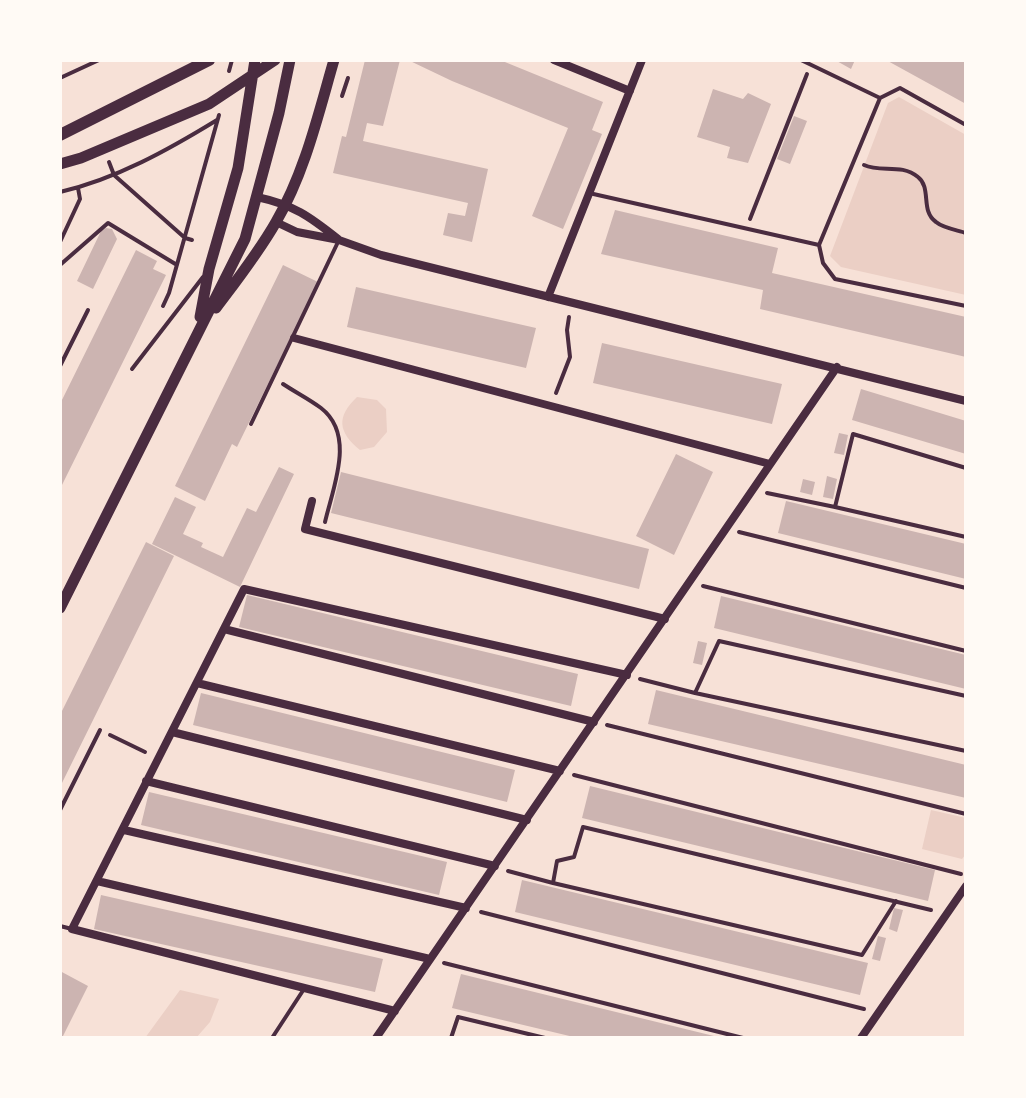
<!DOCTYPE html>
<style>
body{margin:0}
#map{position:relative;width:1026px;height:1098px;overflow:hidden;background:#f7e1d7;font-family:"Crimson Pro",serif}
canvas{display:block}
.frame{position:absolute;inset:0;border:62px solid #fffaf5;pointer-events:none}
</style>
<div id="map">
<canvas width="1026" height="1098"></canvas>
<div class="frame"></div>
</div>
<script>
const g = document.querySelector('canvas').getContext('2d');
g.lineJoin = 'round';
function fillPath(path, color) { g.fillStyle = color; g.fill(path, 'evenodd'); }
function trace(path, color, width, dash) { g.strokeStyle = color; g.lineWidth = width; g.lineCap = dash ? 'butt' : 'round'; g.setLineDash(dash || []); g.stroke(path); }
const green = new Path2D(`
 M899 97 966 135V295L841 267 830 256 888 103Z
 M357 397 377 400 386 409 387 432 374 447 360 450C338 432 336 417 357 397Z
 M931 810 966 818V854L962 859 922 849Z
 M180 990 219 999 210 1022 196 1038H145Z`);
const building = new Path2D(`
 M365 60H400L383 126 367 123 363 141 488 169 472 242 443 235 448 213 465 216 468 203 333 173 342 136 346 137Z
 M408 60H500L603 102 592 130 602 134 563 229 532 216 568 128 452 81Z
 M835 60H855L851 69Z
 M886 60 966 61V104Z
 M713 89 743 99 748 93 771 104 748 163 727 158 730 147 697 137Z
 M794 116 807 121 790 164 777 159Z
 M615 210 778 248 772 273 966 317V357L760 309 763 290 601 254Z
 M106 228 112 229 117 239 93 289 77 281 101 231Z
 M136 250 157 261 153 269 166 275 60 489V404Z
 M283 265 318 282 237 447 232 444 205 501 175 486Z
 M356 287 536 328 526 368 347 327Z
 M602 343 782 384 772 424 593 383Z
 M861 389 966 421V454L852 420Z
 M839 433 848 435 844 455 834 453Z
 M676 454 713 472 674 555 636 536Z
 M279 467 294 474 240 587 152 544 175 497 196 507 183 534 203 543 201 547 223 557 247 508 256 512Z
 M341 472 649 549 639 589 331 513Z
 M827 476 837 479 833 499 823 497Z
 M803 479 815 482 812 495 800 492Z
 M786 501 966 544V579L778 533Z
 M146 542 174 556 60 787V715Z
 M247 595 578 674 571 706 239 627Z
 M721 596 966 655V689L714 628Z
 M698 641 707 643 702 665 693 663Z
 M656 690 966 765V798L648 724Z
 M201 693 515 770 507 802 193 725Z
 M590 786 935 870 928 901 582 818Z
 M149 792 447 862 439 895 141 825Z
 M522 880 868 963 860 995 515 912Z
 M101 895 383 959 375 992 94 929Z
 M894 908 903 910 897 932 889 929Z
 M878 936 886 938 880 961 872 959Z
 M60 971 88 986 62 1038H60Z
 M461 974 718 1037V1038H578L452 1008Z`);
const path = new Path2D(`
 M229 71 232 60
 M342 96 348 78
 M109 162 114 175 185 238 192 240
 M864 165C881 173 901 163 918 177 932 188 920 211 936 222 943 228 957 230 966 233
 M60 192C116 179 168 150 217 120
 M750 219 807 74
 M60 242 80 199 78 188
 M60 265 108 223 177 265
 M163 306 169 293 219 115
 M283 384C295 392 309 399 321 408 356 435 333 487 325 522
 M556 393 570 357 567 330 569 317
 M767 493 835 507 853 434 966 468
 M835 507 966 537
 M739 532 966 588
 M703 586 966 651
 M640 679 695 693 719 641 966 696
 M695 693 966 751
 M607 725 966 814
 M110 735 145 752
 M574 775 961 874
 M508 871 553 883 557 861 574 857 583 827 931 910
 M553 883 862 955 896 901
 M481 912 864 1009
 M444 963 743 1038
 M451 1038 458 1017 545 1038`);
const service = new Path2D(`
 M801 60 880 98 900 88 966 125
 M60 78 99 60
 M589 193 819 245 823 263 835 279 966 306
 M819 245 880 98
 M60 366 88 310
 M132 369 203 277
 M251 424 338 242
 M60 810 100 730
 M60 926 72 929
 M272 1038 304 989`);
const minor = new Path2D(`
 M554 60 630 91
 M257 197C294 205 309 216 338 239
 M276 222 297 232 339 240 381 255 966 401
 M548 297 642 60
 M294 338 770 464
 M312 501 305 529 665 619
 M224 629 594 722
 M197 683 560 771
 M172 732 527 820
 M146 781 495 866
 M124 830 466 908
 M97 881 430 959
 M395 1011 72 929 244 589 627 675
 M376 1038 837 367
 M861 1038 966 886`);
const tertiary = new Path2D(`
 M60 164 81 158 209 104 275 60
 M216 308C237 280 259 252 276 222 305 172 318 115 334 60
 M200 317 209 269 238 168 255 60
 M60 608 245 239 279 113 290 60`);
const secondary = new Path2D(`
 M60 135 209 60`);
fillPath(green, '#ebcfc5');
fillPath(building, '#ccb4b1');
trace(path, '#4a2c40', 4);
trace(service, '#4a2c40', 4);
trace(minor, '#4a2c40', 8);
trace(tertiary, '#4a2c40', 11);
trace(secondary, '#4a2c40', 12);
</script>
